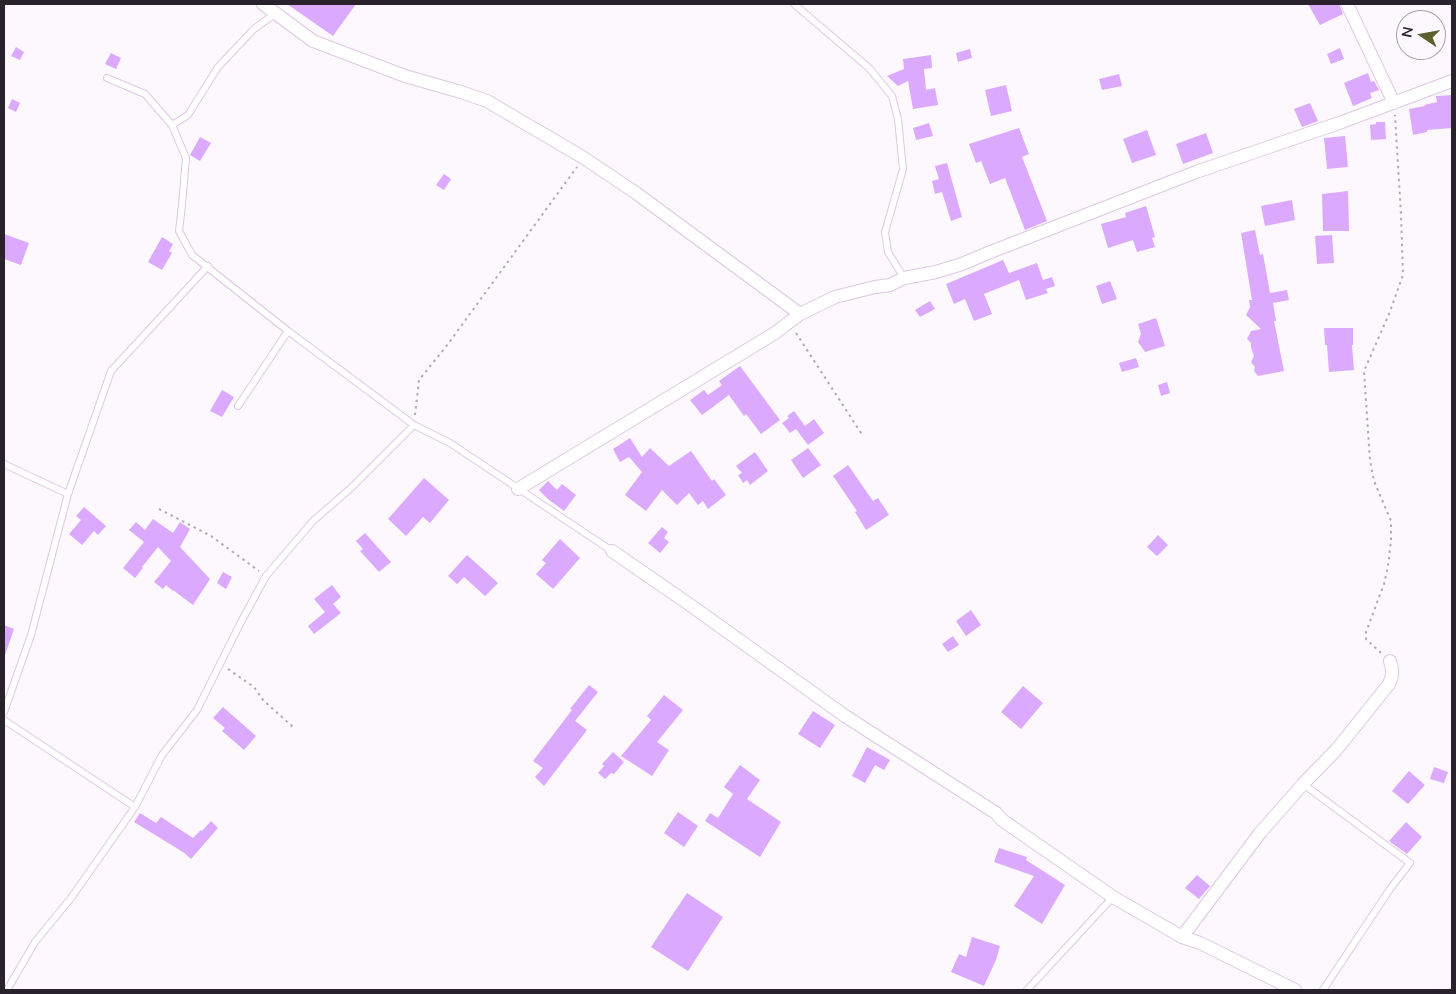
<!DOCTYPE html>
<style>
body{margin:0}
#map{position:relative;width:1456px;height:994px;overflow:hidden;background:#fcf8fd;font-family:Mulish,sans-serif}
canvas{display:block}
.frame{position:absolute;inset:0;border:5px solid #29212b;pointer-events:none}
.north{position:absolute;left:1396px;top:10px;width:50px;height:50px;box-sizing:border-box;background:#fcf8fd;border:1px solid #a8a2a9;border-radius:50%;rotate:282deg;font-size:14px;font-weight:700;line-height:20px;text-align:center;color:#29212b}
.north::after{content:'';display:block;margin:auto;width:18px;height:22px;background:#5c602e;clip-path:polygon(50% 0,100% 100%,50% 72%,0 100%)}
</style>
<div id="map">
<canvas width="1456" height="994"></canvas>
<div class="frame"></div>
<div class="north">N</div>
</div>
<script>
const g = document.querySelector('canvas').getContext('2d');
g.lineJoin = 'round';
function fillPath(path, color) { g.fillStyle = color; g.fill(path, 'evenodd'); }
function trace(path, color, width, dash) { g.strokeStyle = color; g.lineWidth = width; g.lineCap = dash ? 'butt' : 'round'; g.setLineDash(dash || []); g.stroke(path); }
const building = new Path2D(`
 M287 4H356L333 36Z
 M1308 4H1339L1343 14 1320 25Z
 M16 47 24 52 20 60 11 56Z
 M1340 48 1344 59 1331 64 1327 54Z
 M970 49 972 58 958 62 956 53Z
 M111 53 121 58 116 69 105 64Z
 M931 55 932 68 924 69 926 90 935 88 938 105 913 109 908 81 898 86 887 76 904 69 903 59Z
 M1368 73 1371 82 1374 81 1379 90 1370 93 1372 98 1353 106 1344 83Z
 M1119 74 1122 86 1102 90 1099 79Z
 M1006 85 1012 111 991 116 985 90Z
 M1452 95V128L1427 130V132L1413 135 1409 109 1425 106 1424 105 1437 102 1436 96Z
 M12 99 20 103 16 112 8 108Z
 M1310 103 1318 121 1302 127 1294 109Z
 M1376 122H1385L1386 139 1371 140 1370 125 1376 124Z
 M929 123 933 136 916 140 913 128Z
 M1019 128 1029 154 1022 157 1047 221 1025 230 1005 178 990 184 981 161 976 163 969 144Z
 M1147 130 1156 155 1132 163 1123 139Z
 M1206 133 1213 153 1183 164 1176 144Z
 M1345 136 1348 167 1327 169 1324 138Z
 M200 137 211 143 200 161 190 155Z
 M947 163 962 217 951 221 942 192 935 194 932 181 939 179 935 166Z
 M444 174 451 179 444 190 436 185Z
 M1348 191 1349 231H1323L1322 194Z
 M1292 200 1295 220 1265 226 1261 206Z
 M1146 206 1155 237 1152 238 1155 247 1137 252 1133 240 1108 248 1101 224 1126 217 1125 213Z
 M1255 230 1260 255 1263 254 1270 293 1287 290 1289 300 1273 303 1276 321H1274L1284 371 1258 376 1254 371 1255 367 1251 362 1254 356 1251 347V343L1247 339 1251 331 1261 329 1246 315 1250 307 1249 300H1252L1241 233Z
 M4 234 29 243 21 265 4 259Z
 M1332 235 1334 263 1317 264 1315 236Z
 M162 237 173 244 169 251 172 253 162 270 148 262Z
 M1003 260 1009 273 1037 263 1043 280 1052 277 1055 286 1046 289 1048 293 1026 300 1019 280 984 294 992 314 974 321 965 299 954 304 946 284Z
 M1110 281 1117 299 1102 304 1096 286Z
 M930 301 935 309 920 317 915 310Z
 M1156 318 1165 346 1145 352 1138 342 1141 334 1138 324Z
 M1324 328H1353V345H1352L1354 370 1329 372 1327 345H1325Z
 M1136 358 1139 367 1122 372 1119 363Z
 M740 366 780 420 761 434 746 414 744 416 729 395 702 415 690 400 704 390 708 395 722 385 719 381Z
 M1167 382 1170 393 1161 396 1158 385Z
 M222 390 234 397 222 417 210 411Z
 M794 411 805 426 814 419 824 433 808 445 796 429 790 433 782 423 789 418 787 416Z
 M630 438 642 457 650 448 669 466 691 451 712 481 714 479 726 495 708 509 703 501 698 505 689 493 677 505 662 490 646 511 625 495 642 472 629 457 620 462 613 449Z
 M808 448 821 465 803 478 791 460Z
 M755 452 768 471 750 485 747 480 743 483 738 475 742 473 736 466Z
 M848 465 873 501 878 498 889 515 866 530 855 512 857 511 833 476Z
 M424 478 449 500 430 523 423 517 406 536 388 519Z
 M548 481 557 490 562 484 576 495 564 511 548 499 539 490Z
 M84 507 106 526 98 535 94 531 82 545 69 534 81 520 76 516Z
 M153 519 173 533 180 522 190 529 180 547 210 579 193 605 173 590V591L166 585 163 589 154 582 171 561 158 547 142 567 143 568 135 578 123 568 144 542 129 530 136 522 145 530Z
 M662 527 668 532 664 538 669 542 660 553 648 543Z
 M365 533 391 562 379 572 360 551 363 549 356 541Z
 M1158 535 1168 545 1157 556 1147 547Z
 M560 539 580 558 553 589 536 574 546 563 542 560Z
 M467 555 498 583 485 596 464 577 457 584 448 576Z
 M223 572 232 577 226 589 217 583Z
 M332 585 341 597 333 604 341 613 314 634 308 626 325 612 314 599Z
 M971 610 981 625 966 636 956 621Z
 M4 625 14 629 5 655 4 654Z
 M953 636 959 645 948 652 942 644Z
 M589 685 598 692 575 721 587 730 544 786 535 777 543 768 533 761 572 710 570 709Z
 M1023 686 1043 703 1021 729 1001 712Z
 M664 695 683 710 657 742 669 750 652 776 621 756 651 720 647 716Z
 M223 707 256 736 244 750 222 731 225 728 213 718Z
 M813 711 835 725 820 748 798 734Z
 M867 747 890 760 884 770 875 765 865 783 852 776Z
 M613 752 624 762 614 774 611 773 605 779 598 773 604 766 602 764Z
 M740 765 760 780 747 799 781 822 760 857 705 821 710 813 718 818 733 794 724 787Z
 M1434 767 1448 772 1444 783 1430 779Z
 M1409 771 1425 785 1408 804 1392 791Z
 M678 812 698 826 684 847 664 833Z
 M140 813 156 823 161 817 193 838 201 830 202 831 211 821 218 828 191 859 183 852 134 822Z
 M1406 822 1422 837 1407 854 1389 841Z
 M999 848 1027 857 1026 860 1065 885 1042 924 1014 906 1034 876 994 862Z
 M1197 875 1210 886 1199 899 1185 888Z
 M687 893 723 917 688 971 651 947Z
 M972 937 1000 946 996 960 984 986 951 972 959 954 966 957Z`);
const path = new Path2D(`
 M796 333 863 436
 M415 415 419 380 448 344 577 167
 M159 509 211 536 259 571
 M1381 653 1366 639V632L1384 584 1388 566 1391 540V521L1374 481 1370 461 1364 371 1389 314 1403 275 1401 214 1395 115
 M228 669 254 687 263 700 293 727`);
const service = new Path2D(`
 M794 4 869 68 892 96 898 119 903 169 885 232 888 252 904 278
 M107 78 145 94 172 125 186 158 182 205 179 231 192 255 288 331 238 406
 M172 125 188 115 218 67 254 29 276 13
 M288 331 414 425 450 443 612 551
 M4 464 68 494
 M4 712 31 635 68 494 111 371 208 266
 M4 720 135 807
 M1303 784 1410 863 1390 889 1323 990
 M7 990 35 942 71 898 135 807 162 755 197 710 241 622 266 576 313 521 351 488 414 425
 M1027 990 1113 897`);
const minor = new Path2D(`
 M263 4 313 41 405 76 461 92 487 101 584 158 636 193 800 314
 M1347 4 1394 103
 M518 489 775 333 800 314 835 297 875 287 890 285 904 278 936 272 962 264 988 253 1196 172 1342 122 1452 81
 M612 551 693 607 845 716 996 813 1002 820 1113 897 1182 937 1200 943 1295 990
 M1182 937 1260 833 1303 784 1337 749 1389 684C1393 675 1393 670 1390 661`);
fillPath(building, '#dbaafe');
trace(service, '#dec8e2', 8);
trace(minor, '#dec8e2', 14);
trace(path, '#b0abb1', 2, [2.5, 4]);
trace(service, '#fff', 6);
trace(minor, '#fff', 12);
</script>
